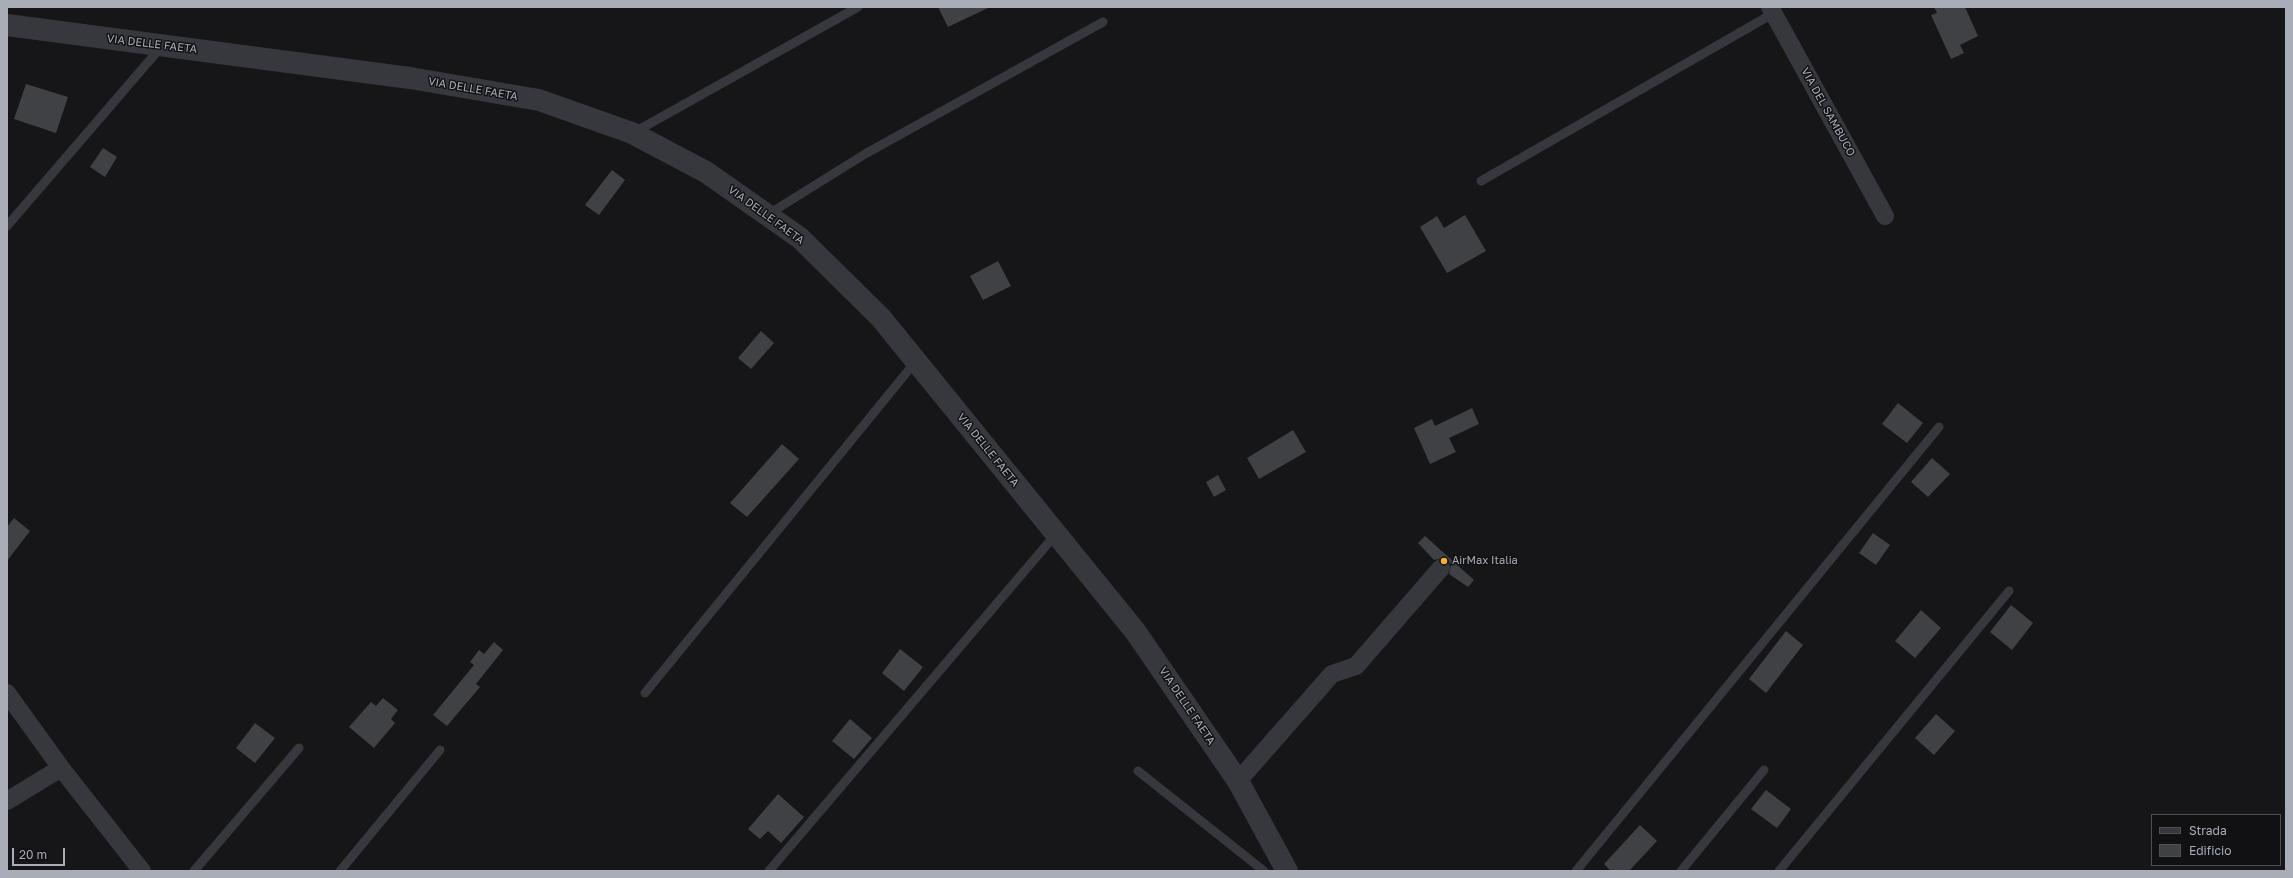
<!DOCTYPE html>
<style>
body{margin:0}
#map{position:relative;width:2293px;height:878px;overflow:hidden;background:#161618;font-family:"Golos Text",sans-serif}
canvas{display:block}
.frame{position:absolute;inset:0;border:8px solid #a8adb8;pointer-events:none}
.legend{position:absolute;left:2151px;top:814px;width:130px;height:52px;box-sizing:border-box;background:#111113;border:1px solid #4d4f55;margin:0;padding:5px 7px;list-style:none;font-size:12px;color:#a8adb8}
.legend li{display:flex;align-items:center;gap:8px;height:20px}
.legend b{width:20px;border:1px solid #4d4f55}
.scale{position:absolute;left:12px;top:848px;width:53px;height:18px;box-sizing:border-box;border:2px solid #a8adb8;border-top:0;padding-left:5px;font-size:12px;line-height:14px;white-space:nowrap;color:#a8adb8;-webkit-text-stroke:3px #111113;paint-order:stroke}
</style>
<div id="map">
<canvas width="2293" height="878"></canvas>
<div class="frame"></div>
<ul class="legend">
<li><b style="height:5px;background:#37383d"></b>Strada</li>
<li><b style="height:11px;background:#404145"></b>Edificio</li>
</ul>
<div class="scale">20 m</div>
</div>
<script>
const g = document.querySelector('canvas').getContext('2d');
g.lineJoin = 'round';
function fillPath(path, color) { g.fillStyle = color; g.fill(path, 'evenodd'); }
function trace(path, color, width, dash) { g.strokeStyle = color; g.lineWidth = width; g.lineCap = dash ? 'butt' : 'round'; g.setLineDash(dash || []); g.stroke(path); }
function label(font, color, halo, rows, align = 'center') {
  g.font = font + ' "Golos Text",sans-serif'; g.lineWidth = 3; g.setLineDash([]); g.textBaseline = 'middle'; g.strokeStyle = halo; g.fillStyle = color; for (const [text, x, y, turn = 0] of rows) {
    g.save(); g.translate(x, y); g.rotate((+turn || 0) * Math.PI / 180); g.textAlign = isNaN(turn) ? turn : align; if (halo) g.strokeText(text, 0, 0); g.fillText(text, 0, 0); g.restore();
  }
}
const building = new Path2D(`
 M938 7H990L948 27Z
 M1934 7H1965L1978 36 1960 45 1964 53 1951 59 1931 15 1937 13Z
 M26 84 68 97 56 133 14 119Z
 M103 148 117 157 105 177 90 167Z
 M612 170 625 180 599 215 585 205Z
 M1465 215 1486 251 1447 273 1420 227 1437 216 1444 228Z
 M998 261 1011 286 983 300 970 276Z
 M761 331 774 343 751 369 738 358Z
 M1898 403 1923 423 1907 443 1882 424Z
 M1472 408 1479 424 1449 438 1456 452 1430 464 1414 428 1432 419 1435 426Z
 M1293 430 1306 452 1259 479 1247 458Z
 M782 444 799 459 747 517 730 503Z
 M1932 458 1950 474 1928 497 1911 482Z
 M1218 475 1226 490 1214 497 1206 482Z
 M14 518 30 531 7 561V527Z
 M1873 533 1890 545 1876 565 1859 553Z
 M1425 536 1474 580 1468 587 1449 574 1451 565 1448 560 1443 558 1434 560 1418 543Z
 M2011 605 2033 623 2012 650 1990 632Z
 M1921 610 1941 628 1915 658 1895 641Z
 M1786 631 1803 645 1766 693 1749 679Z
 M494 642 503 650 476 684 480 687 447 726 433 715 474 665 470 662 479 650 484 654Z
 M900 649 923 667 904 691 882 673Z
 M383 698 398 710 391 719 395 723 374 748 349 727 371 702 376 706Z
 M1936 714 1955 731 1934 755 1915 738Z
 M850 719 872 738 854 759 832 741Z
 M255 723 275 738 255 763 236 748Z
 M1766 790 1791 809 1777 828 1751 809Z
 M778 794 804 817 781 843 768 831 760 839 748 829Z
 M1640 825 1657 841 1629 871H1611L1604 864Z`);
const service = new Path2D(`
 M633 133 858 7
 M1481 181 1774 13
 M767 215 865 154 1103 22
 M7 226 162 46
 M645 693 916 361
 M1138 771 1264 871
 M194 871 299 748
 M340 871 440 750
 M769 871 1056 534
 M1576 871 1939 427
 M1681 871 1764 770
 M1779 871 2009 591`);
const minor = new Path2D(`
 M1770 7 1885 216
 M7 693 61 768 142 871
 M1238 781 1332 674 1356 666 1441 568
 M7 801 61 768`);
const tertiary = new Path2D(`
 M7 25 410 78 539 100 632 133 706 172 800 238 881 318 1135 631 1238 781 1287 871`);
const markers = [
 [1444,561,4,"#f2b134"]
];
const streetNames = [
 ["VIA DELLE FAETA",152,44,7],
 ["VIA DELLE FAETA",473,89,10],
 ["VIA DEL SAMBUCO",1828,112,61],
 ["VIA DELLE FAETA",766,215,36],
 ["VIA DELLE FAETA",988,450,51],
 ["VIA DELLE FAETA",1187,706,56]
];
const poiNames = [
 ["AirMax Italia",1452,561]
];
fillPath(building, '#404145');
trace(service, '#37383d', 9);
trace(minor, '#37383d', 18);
trace(tertiary, '#37383d', 22);
for (const [x, y, r, color] of markers) { const dot = new Path2D(); dot.arc(x, y, r, 0, 2 * Math.PI); g.fillStyle = color; g.fill(dot); trace(dot, '#111113', 1.5); }
label('11px', '#a8adb8', '#111113', streetNames);
label('11px', '#a8adb8', '#111113', poiNames, 'left');
</script>
